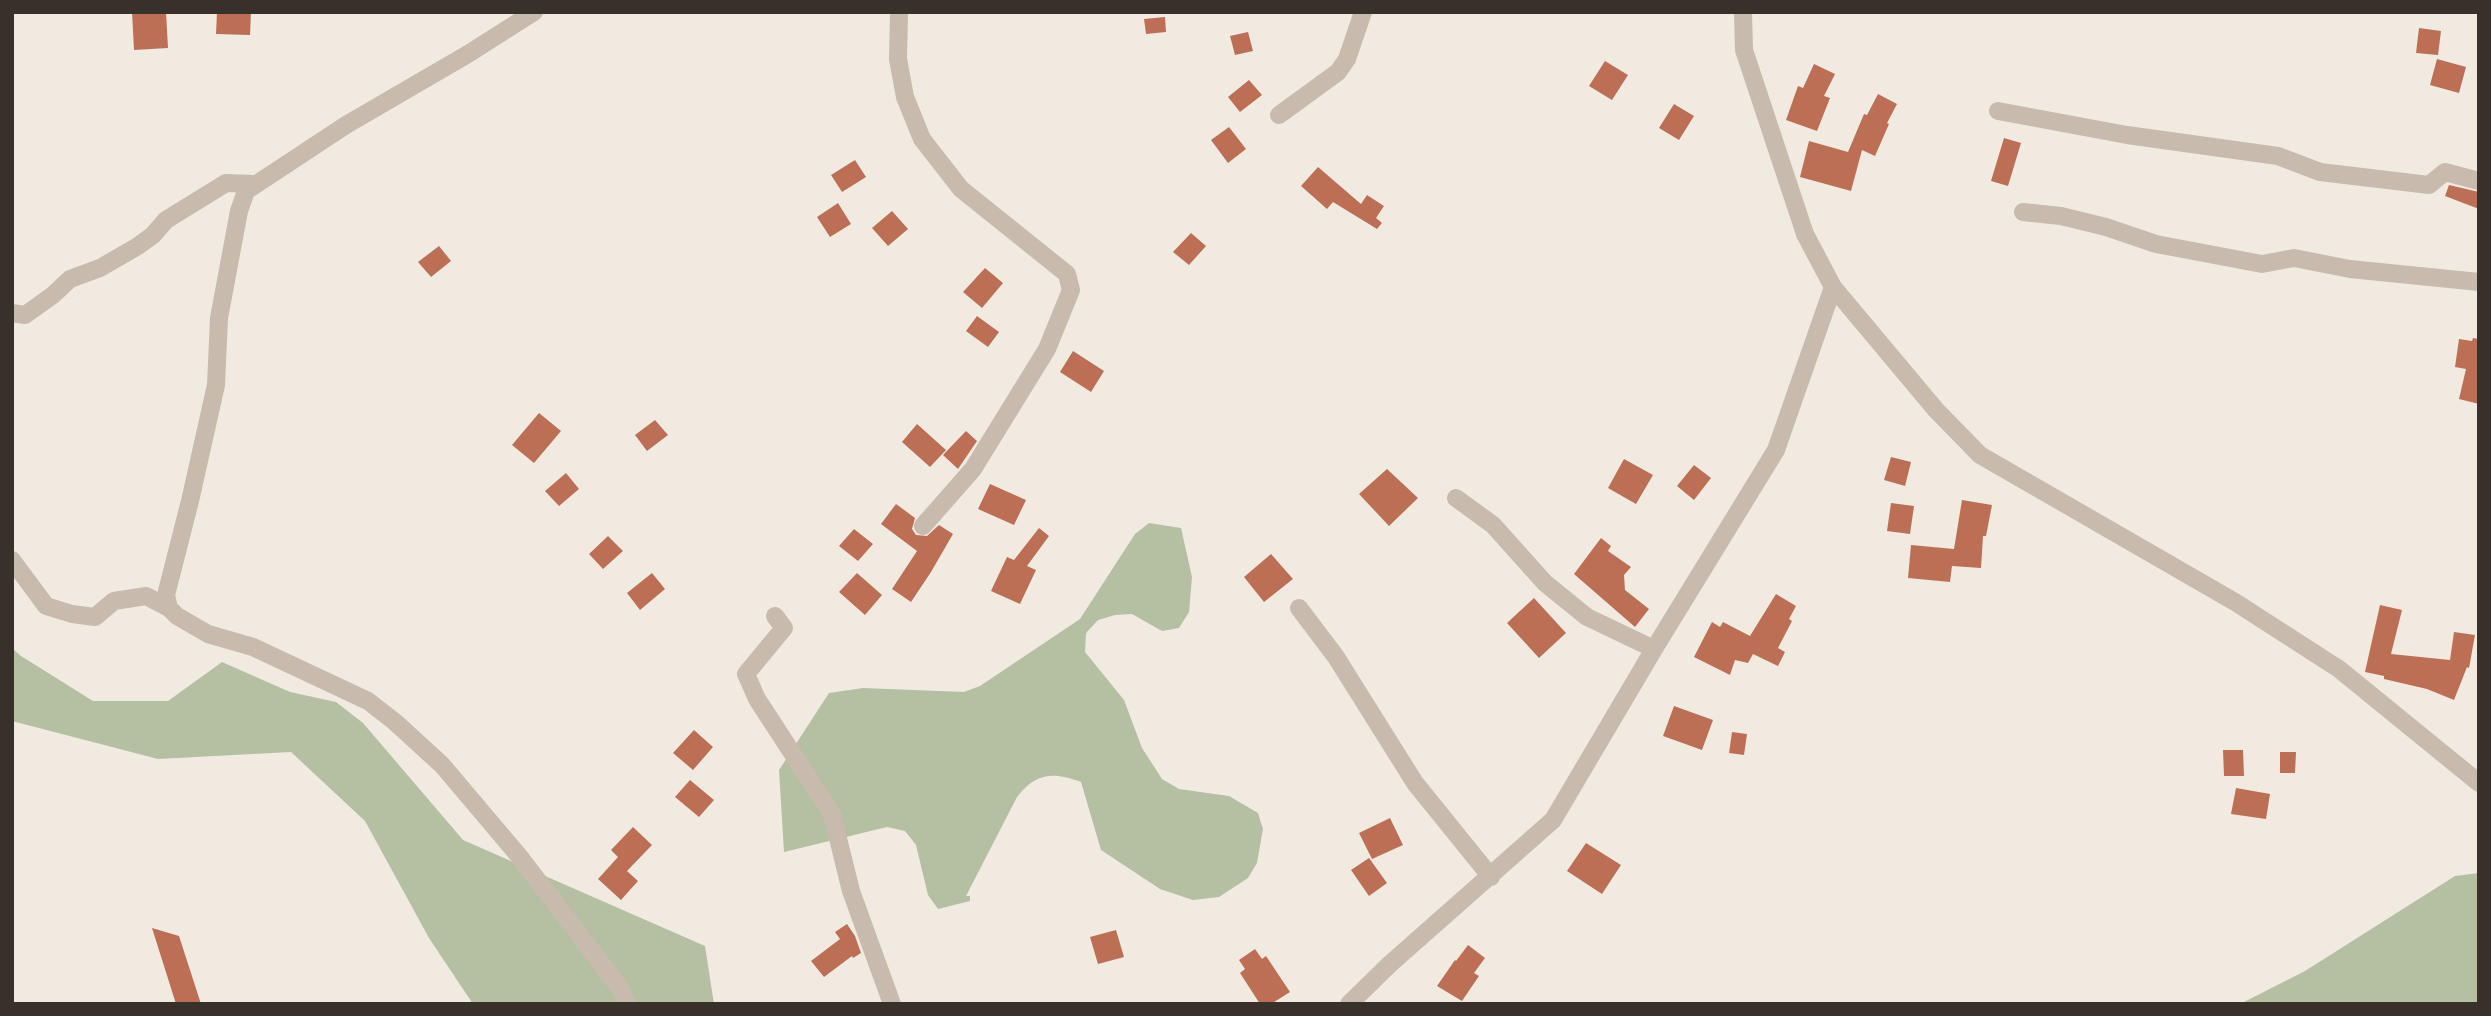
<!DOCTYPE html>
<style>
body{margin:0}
#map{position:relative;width:2491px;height:1016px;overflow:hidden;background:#f1eae1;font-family:"Roboto Condensed",sans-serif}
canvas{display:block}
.frame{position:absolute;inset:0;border:14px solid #38302b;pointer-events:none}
</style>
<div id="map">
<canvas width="2491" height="1016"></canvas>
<div class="frame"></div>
</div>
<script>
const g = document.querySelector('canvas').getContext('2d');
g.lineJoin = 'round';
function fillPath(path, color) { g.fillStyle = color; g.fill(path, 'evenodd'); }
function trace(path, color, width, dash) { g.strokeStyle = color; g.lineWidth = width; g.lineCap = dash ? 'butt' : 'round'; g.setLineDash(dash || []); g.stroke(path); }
const green = new Path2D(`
 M1149 523 1181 528 1192 577 1189 612 1179 628 1162 631 1132 614 1115 615 1098 620 1086 633 1085 652 1124 700 1142 748 1162 779 1179 789 1229 796 1258 813 1263 829 1257 863 1248 878 1219 897 1193 900 1160 889 1101 850 1081 782C1054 772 1036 772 1017 797L966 896H970V901L938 909 928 895 916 845 905 831 887 827 784 852 779 770 829 693 863 688 964 692 980 686 1080 619 1135 534Z
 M12 648 21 656 93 701H168L222 662 290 692 336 702 363 723 463 840 705 946 714 1004H473L429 938 365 821 291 752 158 759 12 721Z
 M2479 873V1004H2240L2305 971 2455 876Z`);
const building = new Path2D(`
 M132 12H166L168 48 134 50Z
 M217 12H251L250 35 216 34Z
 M1165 17 1166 32 1146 34 1144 19Z
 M2419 28 2441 31 2438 55 2416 53Z
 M1248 32 1253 51 1235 55 1230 36Z
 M2437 59 2466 67 2459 93 2430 85Z
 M1605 61 1628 75 1612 100 1589 86Z
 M1814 64 1835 74 1824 96 1830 98 1817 131 1786 120 1798 86 1803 88Z
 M1249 80 1262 95 1240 112 1228 97Z
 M1878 94 1897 104 1887 123 1889 124 1875 156 1862 150 1851 191 1800 177 1809 141 1848 152 1864 114 1867 115Z
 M1674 104 1694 116 1679 140 1659 128Z
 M1229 127 1246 149 1228 163 1211 140Z
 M2004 138 2021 143 2008 186 1991 181Z
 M855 160 866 177 842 192 831 175Z
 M1318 167 1361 204 1367 195 1384 206 1376 218 1382 223 1377 229 1333 202 1327 209 1301 186Z
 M2449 185 2479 192V209L2445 196Z
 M838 203 851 224 830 237 817 217Z
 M892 211 908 229 888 246 872 228Z
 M1191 233 1206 246 1189 265 1173 252Z
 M439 246 451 261 431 277 418 262Z
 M985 268 1003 283 982 308 963 292Z
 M977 316 999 332 988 347 966 331Z
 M2473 338 2479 339V404L2459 399 2466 369 2455 367 2459 339 2472 341Z
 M1073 351 1104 371 1091 392 1060 372Z
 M539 413 561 431 534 463 512 445Z
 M655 420 668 435 647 451 635 435Z
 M917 424 946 450 930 467 902 442Z
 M966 431 977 441 958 469 943 455Z
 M1891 457 1911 462 1905 486 1884 480Z
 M1624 459 1653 475 1636 504 1608 488Z
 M1694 465 1711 478 1694 500 1677 486Z
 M1387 469 1418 498 1389 526 1359 494Z
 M566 473 579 489 559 506 545 491Z
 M990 484 1026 500 1014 525 978 509Z
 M1962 500 1992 505 1986 536H1983L1981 568 1952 566 1950 582 1908 578 1911 545 1954 549Z
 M1891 503 1914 506 1910 534 1887 531Z
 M896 504 915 518 912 529 916 535 927 536 939 525 953 534 931 572 911 602 892 589 917 551 881 524Z
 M1039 528 1049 536 1027 566 1036 570 1020 604 991 591 1007 557 1014 560Z
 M854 529 873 544 858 561 839 546Z
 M608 536 623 551 603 569 589 554Z
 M1601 538 1611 546 1608 551 1631 567 1624 575 1625 590 1649 609 1635 627 1574 574Z
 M1271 554 1293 579 1264 602 1244 577Z
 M652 573 665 589 640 610 627 593Z
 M857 573 882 595 865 615 839 592Z
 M1776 594 1796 606 1789 619 1792 621 1778 648 1785 652 1778 666 1753 654 1748 663 1735 660 1730 675 1694 657 1712 622 1720 627 1723 622 1750 636Z
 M1534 598 1566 633 1539 658 1507 623Z
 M2380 605 2402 610 2391 654 2450 660 2454 632 2475 635 2469 668 2467 667 2454 700 2427 689 2384 679V676L2365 672Z
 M1674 706 1713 720 1702 750 1663 736Z
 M694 730 713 747 693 770 673 753Z
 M1732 732 1747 734 1744 755 1729 753Z
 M2223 750H2243L2244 776H2224Z
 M2280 752H2296L2295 773H2280Z
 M690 780 714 800 699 817 675 797Z
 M2236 788 2270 794 2266 819 2231 814Z
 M1390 818 1403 845 1372 859 1359 833Z
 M633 827 652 845 627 871 638 881 621 900 598 879 618 857 611 850Z
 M1586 843 1621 865 1602 894 1567 871Z
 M1369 858 1387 883 1369 896 1351 870Z
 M847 924 855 936 861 953 853 958 852 956 824 977 811 961 840 939 835 932Z
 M152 928 179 936 201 1004H176Z
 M1116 930 1124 957 1098 964 1090 937Z
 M1468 945 1485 958 1474 973 1479 976 1462 1001 1437 986 1455 960 1456 961Z
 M1255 949 1262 959 1266 956 1290 992 1271 1004H1260L1240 973 1245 969 1239 960Z`);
const street = new Path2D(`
 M899 12 898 59 905 97 922 139 961 189 1067 274 1071 290 1047 349 973 469 923 526
 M1743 12 1744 50 1805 234 1833 287 1936 410 1980 455 2235 602 2339 669 2479 783
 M1998 111 2127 135 2278 156 2320 172 2429 185 2445 172 2479 181
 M1279 115 1338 72 1347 59 1363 12
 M2023 212 2061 216 2106 227 2156 244 2262 264 2294 258 2350 269 2479 282
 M12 313 25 315 53 295 70 279 100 268 138 246 153 235 166 220 226 183 253 184
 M1456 498 1493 525 1545 583 1587 617 1654 649
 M12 560 46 606 72 614 95 617 114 601 146 596 169 608 177 616 208 634 253 647 368 701 395 722 442 765 519 856 620 988 627 1004
 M169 608 166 595 190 501 216 385 219 318 239 211 246 191 346 125 468 54 534 12
 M1299 608 1336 657 1415 783 1491 877
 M775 616 784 628 746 674 757 699 832 814 851 891 892 1004
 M1349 1004 1390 964 1553 820 1654 649 1776 450 1833 287`);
fillPath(green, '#b5c0a2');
fillPath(building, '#bc6f55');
trace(street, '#c9baae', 18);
</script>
